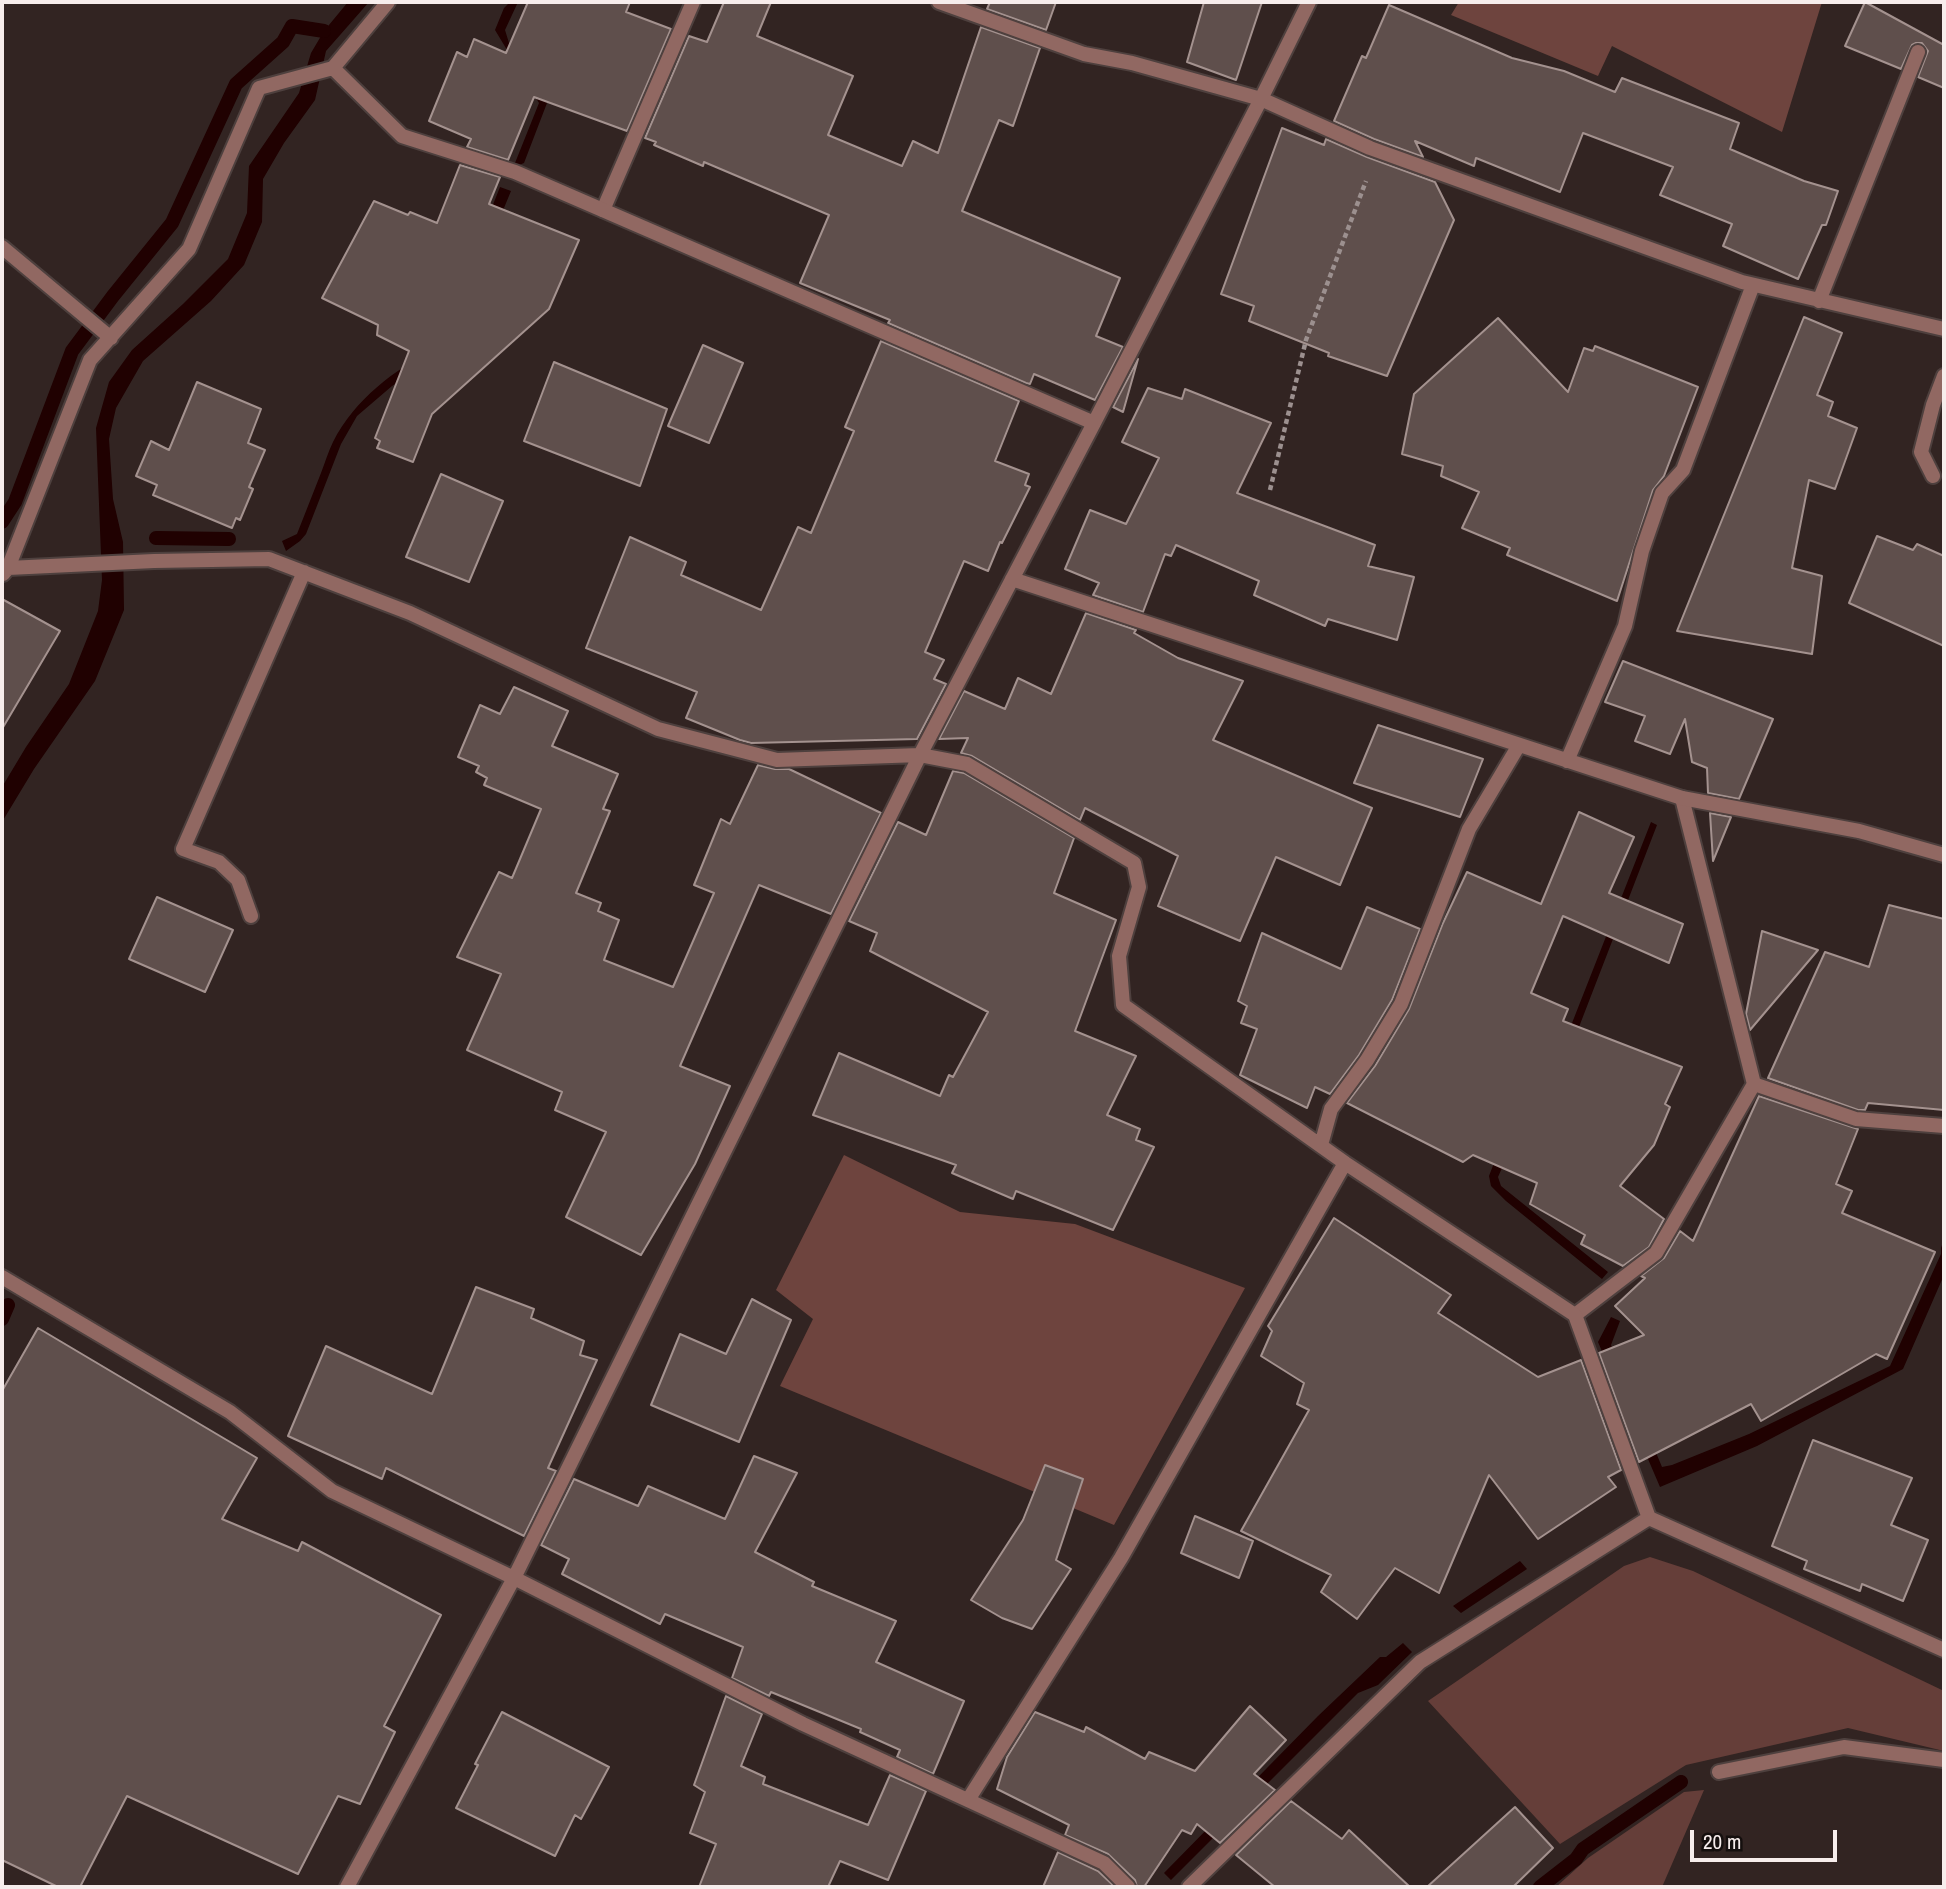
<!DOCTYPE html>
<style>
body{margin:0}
#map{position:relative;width:1946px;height:1889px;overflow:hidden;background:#322422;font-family:"Archivo Narrow",sans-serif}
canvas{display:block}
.frame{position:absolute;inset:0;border:4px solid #f7edec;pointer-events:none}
.scale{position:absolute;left:1690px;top:1830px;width:147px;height:32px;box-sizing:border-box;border:4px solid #f7edec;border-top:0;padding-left:9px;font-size:21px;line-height:24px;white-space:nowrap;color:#f7edec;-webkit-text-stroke:5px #150f0e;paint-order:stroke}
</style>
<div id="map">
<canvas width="1946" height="1889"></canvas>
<div class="frame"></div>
<div class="scale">20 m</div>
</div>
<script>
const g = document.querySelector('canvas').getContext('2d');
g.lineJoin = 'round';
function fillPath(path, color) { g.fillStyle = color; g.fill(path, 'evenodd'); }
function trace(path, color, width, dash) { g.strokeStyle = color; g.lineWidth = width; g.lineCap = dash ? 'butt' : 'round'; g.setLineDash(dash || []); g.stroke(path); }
const green = new Path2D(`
 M1650 1557 1693 1571 1944 1691V1751L1848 1728 1686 1765 1560 1844 1428 1701 1624 1566Z
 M1704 1790 1662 1887H1556L1588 1858 1684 1792Z`);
const forest = new Path2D(`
 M1459 2H1822L1782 132 1612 46 1598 76 1451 15Z
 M844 1155 960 1212 1075 1224 1245 1288 1114 1525 780 1386 813 1319 776 1290Z`);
const water = new Path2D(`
 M348 2H369L326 51 315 100 284 143 263 179 262 222 244 265 211 301 143 361 116 408 109 439 113 499 123 542 124 610 95 681 34 769 2 822V787L26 747 69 684 98 611 102 580 96 428 109 382 132 350 183 304 228 259 247 213 249 166 299 93 311 53 324 31Z
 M510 2H518L505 30 509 43 546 90 547 103 524 163 519 165 515 163 539 103 495 30 504 8Z
 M500 187 511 191 444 353 392 386 357 416 341 444 306 534 300 541 286 551 282 541 297 534C305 514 313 493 321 473 325 463 328 452 333 442 355 399 394 370 436 348Z
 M1651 822 1657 825 1550 1102 1502 1168 1498 1177 1501 1186 1608 1272 1602 1279 1506 1201 1491 1186 1489 1176 1494 1163 1541 1102Z
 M1944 1239V1275L1903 1369 1757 1446 1660 1487 1598 1342 1611 1317 1620 1321 1611 1345 1662 1467 1672 1465 1749 1434 1890 1366 1941 1254V1248Z
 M1520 1561 1527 1569 1461 1613 1453 1606Z
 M1403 1643 1412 1652 1378 1685 1358 1693 1171 1880 1164 1873 1318 1716 1380 1657H1386Z`);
const stream = new Path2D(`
 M2 522 15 502 72 351 113 296 172 223 236 84 283 42 292 26 324 31
 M156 538 229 539
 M2 1319 8 1305
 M1540 1887 1576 1859 1583 1849 1681 1782`);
const building = new Path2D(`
 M528 2H630L626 12 671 29 627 131 534 97 508 160 467 147 471 139 429 121 457 52 467 57 474 39 506 53Z
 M724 2H771L757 36 853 76 828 135 902 166 913 141 938 153 981 27 1040 48 1013 126 999 120 962 211 1120 278 1096 336 1123 347 1095 400 1034 374 1030 384 1026 383 888 323 890 320 800 283 829 215 704 162 703 166 654 145 656 142 645 138 689 36 707 42Z
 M990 2H1056L1046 30 987 9Z
 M1204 2H1262L1236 80 1187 62Z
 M1865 2 1944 45V88L1918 77 1928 51 1922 43H1916L1912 45 1901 69 1845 46Z
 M1389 5 1512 58 1564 71 1615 92 1622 78 1739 123 1730 149 1804 181 1838 191 1826 225H1822L1798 279 1723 246 1732 224 1660 195 1673 167 1583 133 1560 192 1476 158 1474 166 1415 141 1423 157 1374 139 1334 121 1362 56 1366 58Z
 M1282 128 1324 145 1326 139 1367 157 1435 182 1454 220 1387 376 1328 356 1329 353 1249 321 1254 306 1221 294Z
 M460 165 500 177 489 204 579 240 549 309 432 414 413 462 377 448 380 441 375 438 409 351 377 335 378 325 322 298 374 201 408 215 410 212 437 223Z
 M1804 317 1842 333 1817 395 1833 402 1828 416 1857 428 1835 489 1809 480 1792 568 1822 576 1812 654 1677 631Z
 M1498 318 1568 392 1584 348 1593 351 1595 346 1698 387 1664 476 1653 490 1617 601 1507 555 1510 548 1462 528 1479 492 1441 476 1443 466 1402 454 1414 394Z
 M881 341 1019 401 995 461 1029 474 1025 485 1030 487 1002 543 1000 542 988 571 964 561 925 652 944 660 934 679 946 684 917 739 751 743 740 740 686 718 697 692 586 648 630 537 686 562 681 575 761 610 798 527 811 533 854 431 845 427Z
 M703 345 743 363 709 443 668 426Z
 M1138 359 1123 412 1113 407Z
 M554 362 667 409 640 486 524 441Z
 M197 382 261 409 248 443 265 450 249 487 253 489 240 520 236 518 232 528 153 495 157 485 136 476 151 441 169 450Z
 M1148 388 1182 399 1185 389 1271 423 1237 493 1375 545 1368 566 1414 577 1397 640 1328 619 1325 626 1254 595 1259 581 1176 545 1171 556 1165 554 1143 612 1093 595 1099 583 1065 569 1090 510 1126 524 1159 458 1122 442Z
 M441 474 503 501 469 582 406 557Z
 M1877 536 1913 550 1917 544 1944 556V646L1849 603Z
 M2 599 60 631 2 729Z
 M1086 613 1136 630 1134 633 1178 658 1243 681 1213 740 1372 808 1340 885 1276 857 1240 941 1158 906 1178 856 1085 808 1080 820 972 756 961 753 968 738 939 739 964 691 1005 709 1018 678 1051 694Z
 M1623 661 1773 719 1739 799 1708 793 1707 768 1692 762 1685 719 1670 754 1635 741 1645 716 1605 702Z
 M514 687 568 711 552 746 618 774 603 809 610 811 576 893 601 903 598 911 619 920 604 960 673 987 714 893 694 885 721 819 730 824 758 765 775 769H789L881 813 831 914 759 885 680 1066 730 1086 695 1164 641 1255 566 1217 606 1132 555 1110 562 1092 467 1050 501 974 457 957 499 872 512 878 541 809 484 785 487 778 476 772 479 766 458 757 480 705 500 714Z
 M1378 725 1483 759 1460 817 1354 783Z
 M953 771 964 773 1074 838 1054 893 1116 920 1075 1031 1136 1056 1107 1115 1140 1129 1136 1140 1154 1147 1113 1230 1016 1191 1013 1199 952 1173 956 1165 813 1115 839 1053 940 1096 949 1075 953 1077 988 1012 870 951 877 933 849 921 898 822 926 835Z
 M1579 812 1634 837 1609 893 1683 924 1669 963 1563 916 1531 993 1568 1009 1563 1021 1682 1067 1665 1104 1670 1107 1654 1145 1620 1186 1664 1219 1649 1247 1623 1266 1581 1244 1585 1235 1530 1204 1537 1183 1473 1155 1463 1162 1347 1103 1375 1066 1409 1009 1443 923 1467 872 1541 904Z
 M1710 813 1731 817 1713 861Z
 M157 897 233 930 205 992 129 959Z
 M1889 905 1944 919V1110L1868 1103 1865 1110H1858L1768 1078 1825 952 1869 967Z
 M1367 907 1420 929 1392 1000 1359 1055 1330 1094 1315 1087 1307 1108 1240 1075 1257 1029 1241 1023 1247 1006 1238 1001 1262 933 1341 969Z
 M1762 931 1818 950 1750 1030 1746 1014Z
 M1759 1096 1858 1129 1836 1184 1852 1191 1842 1213 1935 1252 1887 1359 1876 1354 1761 1421 1751 1404 1639 1462 1599 1353 1644 1335 1615 1306 1645 1278 1641 1276 1664 1258 1680 1231 1693 1241Z
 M1334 1218 1451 1295 1438 1313 1538 1377 1581 1360 1621 1470 1608 1477 1616 1487 1538 1539 1489 1475 1439 1593 1395 1568 1357 1619 1321 1592 1331 1575 1241 1531 1309 1410 1297 1404 1304 1383 1261 1356 1272 1331 1268 1326Z
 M476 1287 534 1309 531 1318 584 1341 580 1355 597 1360 548 1468 556 1471 524 1536 386 1468 382 1479 288 1436 326 1346 432 1394Z
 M752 1299 791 1320 739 1442 651 1405 680 1334 726 1354Z
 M38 1328 257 1458 222 1519 298 1551 302 1542 441 1615 384 1726 395 1732 360 1804 338 1796 298 1874 127 1796 80 1887H58L2 1860V1391Z
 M1813 1440 1912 1478 1891 1525 1928 1540 1903 1601 1862 1584 1860 1591 1804 1569 1807 1561 1772 1546Z
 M754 1456 797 1473 755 1552 814 1582 812 1586 896 1621 876 1662 964 1701 933 1774 897 1757 900 1750 860 1732 861 1729 771 1692 769 1696 732 1678 743 1647 665 1614 660 1624 562 1574 569 1559 541 1545 574 1479 638 1506 648 1486 725 1519Z
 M1045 1465 1083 1479 1056 1560 1071 1569 1032 1629 1002 1618 971 1600 1023 1520Z
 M1195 1516 1253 1541 1239 1578 1181 1553Z
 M726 1696 762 1714 741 1766 765 1777 763 1784 868 1825 890 1775 926 1791 888 1880 840 1861 828 1887H699L716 1844 690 1833 705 1792 694 1785Z
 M1250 1706 1286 1740 1254 1774 1275 1790 1220 1843 1197 1824 1191 1834 1182 1830 1144 1887H1137L1135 1880 1108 1854 1065 1835 1069 1825 997 1789 1007 1757 1035 1712 1084 1732 1086 1727 1145 1759 1149 1752 1195 1771Z
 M502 1712 609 1767 581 1819 575 1815 555 1856 456 1808 478 1765 475 1764Z
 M1291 1801 1342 1839 1349 1830 1410 1887H1275L1236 1855Z
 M1515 1807 1553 1848 1513 1887H1427Z
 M1058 1852 1098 1871 1115 1887H1043Z`);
const path = new Path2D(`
 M1270 490 1306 340 1366 181`);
const service = new Path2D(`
 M603 210 693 2
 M1754 1084 1856 1119 1944 1126
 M1575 1315 1656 1253 1754 1084 1682 798`);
const minor = new Path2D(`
 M939 2 1084 54 1132 63 1261 99 1370 148 1742 282 1944 329
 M333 68 402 136 515 172 1094 423
 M2 247 111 338
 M1819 301 1918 52
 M1933 476 1921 452 1933 405 1944 376
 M8 568 154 561 269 559 410 613 658 729 777 760 920 755 967 764 1134 863 1139 887 1119 956 1123 1005 1345 1163 1575 1315 1649 1518 1944 1650
 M3 574 8 568 90 360 189 249 259 88 333 68 388 2
 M1012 579 1682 798 1859 831 1944 855
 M1567 761 1625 626 1642 551 1662 493 1683 470 1753 285
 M251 916 238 880 219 862 183 849 304 572
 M1321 1145 1331 1109 1367 1060 1401 1004 1469 829 1519 745
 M2 1277 230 1412 332 1491 514 1578 803 1724 1104 1863 1128 1887
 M1719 1772 1844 1747 1944 1760
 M968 1800 1121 1558 1345 1163
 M347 1887 514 1578 920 755 1094 423 1261 99 1309 2
 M1189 1887 1420 1662 1649 1518`);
fillPath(green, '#653e39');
fillPath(forest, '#6e443e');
fillPath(water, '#200101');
trace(stream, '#200101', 14);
fillPath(building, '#5f4f4c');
trace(building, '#a4928f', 2);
trace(service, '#4e403e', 18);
trace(minor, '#4e403e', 18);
trace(path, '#9c908f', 4.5, [5, 3.5]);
trace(service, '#916862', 14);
trace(minor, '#916862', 14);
</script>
